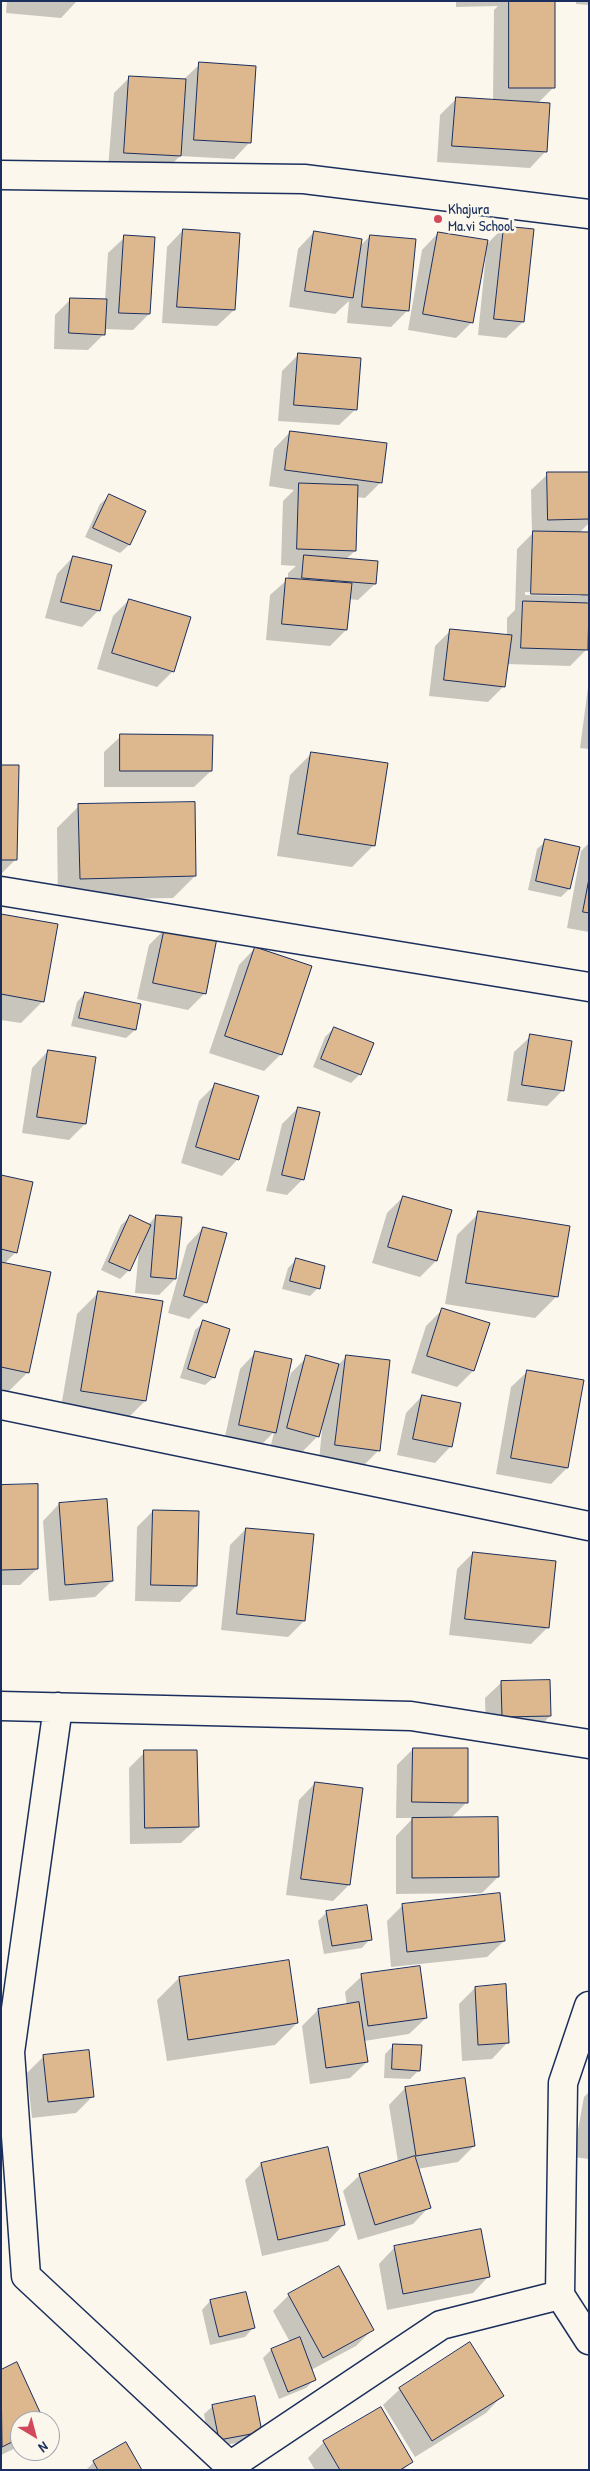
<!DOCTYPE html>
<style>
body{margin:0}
#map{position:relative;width:590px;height:2471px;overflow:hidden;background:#fbf7ec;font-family:"Patrick Hand",sans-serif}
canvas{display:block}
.frame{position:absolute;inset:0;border:2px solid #1b2f5e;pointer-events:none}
.north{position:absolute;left:10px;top:2411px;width:50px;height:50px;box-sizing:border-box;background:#fbf7ec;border:1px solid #a1a7b3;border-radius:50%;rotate:143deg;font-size:14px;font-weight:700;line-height:20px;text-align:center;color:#1b2f5e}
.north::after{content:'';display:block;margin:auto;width:18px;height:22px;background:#d1495b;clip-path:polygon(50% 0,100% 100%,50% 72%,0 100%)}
</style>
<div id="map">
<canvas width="590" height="2471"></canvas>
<div class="frame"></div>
<div class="north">N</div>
</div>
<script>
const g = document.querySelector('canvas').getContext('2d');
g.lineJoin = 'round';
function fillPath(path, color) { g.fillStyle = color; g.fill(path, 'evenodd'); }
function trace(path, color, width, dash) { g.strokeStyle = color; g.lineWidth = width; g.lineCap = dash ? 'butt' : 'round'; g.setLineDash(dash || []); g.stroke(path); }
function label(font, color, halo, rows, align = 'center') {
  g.font = font + ' "Patrick Hand",sans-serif'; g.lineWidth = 5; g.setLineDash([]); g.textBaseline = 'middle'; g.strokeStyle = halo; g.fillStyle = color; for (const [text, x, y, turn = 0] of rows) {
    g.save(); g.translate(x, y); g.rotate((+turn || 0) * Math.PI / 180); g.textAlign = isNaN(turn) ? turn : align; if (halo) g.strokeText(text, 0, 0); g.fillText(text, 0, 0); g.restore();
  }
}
const shadow = new Path2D(`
 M7 1H77L61 18 6 13Z
 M456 1H554L553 88 537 104 546 151 530 168 437 162 440 115 456 99 493 101 494 10 498 6 456 7Z
 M576 1H589V5L576 4Z
 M200 64 250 142 234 159 180 156 164 172 108 169 114 93 130 77 183 80Z
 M504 227 523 322 506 338 478 335 487 244Z
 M183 230 234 310 217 326 162 323 167 247Z
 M314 232 360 246 370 236 414 240 407 311 391 327 347 323 349 301 335 314 289 307 298 249Z
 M438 233 472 322 456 338 408 330 422 250Z
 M125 237 149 314 133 330 104 329V334L88 350 54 349 55 315 71 299 105 301 108 253Z
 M298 355 356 409 339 425 278 421 282 371Z
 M290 432 381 482 365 498 356 497 355 551 345 560 375 584 358 600 349 599 346 630 330 646 266 640 270 595 288 579V573L296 566 281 565 283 501 294 490 269 486 274 449Z
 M589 473V523L579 533H589V601L585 604 586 650 570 666 507 664 504 686 488 702 429 696 435 646 451 630 507 636V618L515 610 517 549 532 534 531 490 548 474ZM525 592 581 594V596L525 595Z
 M109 496 144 512 129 545 120 553 85 537 100 504Z
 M73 557 98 611 82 627 45 618 57 574Z
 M129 600 173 671 157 687 97 669 113 616Z
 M589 680V749L580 748Z
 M121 736 211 771 194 787H104V752Z
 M312 753 374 845 352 867 277 856 290 775Z
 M1 766 16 859 1 874Z
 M79 806 195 876 173 898 58 900 57 828Z
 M546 841 569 889 561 897 528 890 537 849Z
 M589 843V932L567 928 581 851Z
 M1 916 43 1001 21 1023 1 1020Z
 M165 929 216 939 204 994 188 1010 137 999 149 945Z
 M255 948 281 1054 264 1071 209 1053 239 965Z
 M85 993 135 1030 126 1038 71 1026 77 1002Z
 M334 1028 360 1074 351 1083 313 1067 325 1037Z
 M531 1036 563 1090 547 1106 507 1101 514 1052Z
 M48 1051 95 1058 85 1124 69 1140 22 1133 32 1068Z
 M216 1084 238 1159 222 1176 181 1163 199 1101Z
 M298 1108 303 1179 287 1195 266 1191 282 1124Z
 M1 1177 16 1252 4 1264 28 1372 6 1394 1 1393Z
 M403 1197 436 1261 420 1277 372 1263 387 1213Z
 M479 1213 557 1296 535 1318 445 1304 457 1235Z
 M156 1216 175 1279 159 1295 135 1293 139 1249 129 1270 120 1279 101 1270 121 1225 130 1217 148 1225Z
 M203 1228 206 1302 189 1319 168 1313 187 1245Z
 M297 1259 318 1288 310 1296 282 1289 288 1268Z
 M99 1292 145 1401 123 1423 60 1413 77 1314Z
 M442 1310 473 1371 457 1387 411 1373 426 1326Z
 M204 1322 214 1377 205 1385 180 1378 195 1330Z
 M256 1352 287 1385 291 1373 307 1357 338 1365 347 1356 379 1450 362 1467 319 1461 323 1419 318 1436 302 1452 271 1445 274 1432 258 1448 224 1441 240 1369Z
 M528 1371 567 1468 551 1484 496 1474 511 1387Z
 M422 1396 451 1446 435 1463 397 1455 406 1413Z
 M1 1486 37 1569 20 1585H1Z
 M59 1504 112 1581 95 1597 49 1601 43 1521Z
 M153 1511 196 1586 180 1602 135 1601 137 1527Z
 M246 1529 304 1621 288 1637 221 1630 230 1545Z
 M473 1553 555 1562 547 1628 531 1644 449 1635 457 1569Z
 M502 1682 550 1716 534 1732 486 1733 485 1698Z
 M413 1749 467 1802 450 1819 498 1877 482 1893 396 1894V1836L413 1818H396L397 1765Z
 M145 1752 198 1827 181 1843 130 1844 129 1768Z
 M315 1783 349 1885 333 1901 286 1895 299 1800Z
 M403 1905 504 1941 487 1957 391 1967 387 1921Z
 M327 1912 370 1939 362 1948 324 1954 318 1921Z
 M362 1976 426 2018 409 2034 364 2041 367 2062 350 2078 310 2084 302 2026 318 2010 347 2006 345 1992Z
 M179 1978 297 2023 275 2045 167 2061 157 2000Z
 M475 1988 508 2042 492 2059 462 2061 459 2004Z
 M394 2045 419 2070 410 2079 384 2078 385 2054Z
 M44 2056 92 2097 76 2113 32 2118 27 2073Z
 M464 2079 474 2146 458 2162 417 2169 429 2207 413 2224 358 2240 343 2191 360 2175 398 2162 389 2105 405 2088Z
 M589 2092V2159L573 2157 584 2097Z
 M327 2148 344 2224 328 2241 262 2256 245 2180 261 2164Z
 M395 2247 489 2276 473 2293 387 2310 379 2264Z
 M289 2295 372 2330 356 2346 311 2370 314 2380 306 2388 279 2399 263 2358 271 2350 290 2342 273 2311Z
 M210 2301 253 2328 245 2337 210 2345 202 2310Z
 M1 2371 43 2421H20V2446L1 2455Z
 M400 2389 502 2396 486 2413 415 2457 383 2405Z
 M213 2406 260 2431 252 2440 210 2448 204 2414Z
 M324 2442 411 2462 403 2470H315L308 2458Z
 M94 2462 140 2470H86Z`);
const building = new Path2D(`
 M509 1H555V88H509Z
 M199 62 256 66 251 143 194 140Z
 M129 76 186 79 181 156 124 153Z
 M456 97 550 103 547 152 452 146Z
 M504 226 534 229 524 322 494 319Z
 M183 229 240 233 235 310 177 307Z
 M314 231 362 239 353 298 305 291Z
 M438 232 488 240 473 323 423 314Z
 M124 235 155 237 150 314 119 313Z
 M370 235 416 239 409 311 362 307Z
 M70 298 107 299 105 335 69 333Z
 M298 353 361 358 357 410 294 405Z
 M290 431 387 443 382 483 285 470Z
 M547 472H589V519L548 520Z
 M299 483 358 485 356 551 297 549Z
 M109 494 146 511 130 545 93 528Z
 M533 531 589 532V595L531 594Z
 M304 555 378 561 376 584 302 578Z
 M73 556 112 565 100 611 61 602Z
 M286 578 352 583 347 630 282 624Z
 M129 599 191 617 174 672 112 653Z
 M523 601 589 603 588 650 521 648Z
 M450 629 512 635 505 687 444 680Z
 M120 734 213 735 212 771H120Z
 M311 752 388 763 375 846 298 834Z
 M1 765H19L17 860H1Z
 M195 802 196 876 80 879 78 804Z
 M545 839 580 847 570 889 536 881Z
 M589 879V913L583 912Z
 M1 914 58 924 44 1002 1 994Z
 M165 927 217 938 206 994 153 983Z
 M255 947 312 966 282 1055 225 1036Z
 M85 992 141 1004 136 1030 79 1018Z
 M334 1027 374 1043 361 1075 321 1059Z
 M530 1034 572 1041 564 1091 522 1085Z
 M48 1050 96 1057 86 1124 37 1117Z
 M215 1083 259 1096 239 1160 196 1147Z
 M298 1107 320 1112 304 1180 282 1175Z
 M1 1175 33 1182 17 1253 1 1249Z
 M403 1196 452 1210 437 1261 388 1247Z
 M478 1211 570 1226 558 1297 466 1283Z
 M130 1215 151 1225 130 1271 109 1262Z
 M156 1215 182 1217 176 1279 151 1277Z
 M203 1227 227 1233 207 1303 184 1296Z
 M296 1258 325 1266 320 1289 290 1281Z
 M1 1262 51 1272 29 1373 1 1367Z
 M98 1291 163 1301 146 1401 81 1391Z
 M442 1308 490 1323 474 1371 427 1356Z
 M203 1320 230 1329 215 1378 188 1369Z
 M255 1351 292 1359 276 1433 239 1425Z
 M306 1355 339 1364 319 1437 287 1428Z
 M346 1355 390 1360 380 1451 335 1445Z
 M527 1370 584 1380 568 1468 511 1458Z
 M422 1395 461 1403 452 1447 413 1439Z
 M38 1484V1569L1 1570V1485Z
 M107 1499 113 1581 65 1585 59 1503Z
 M153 1510 199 1511 197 1586 151 1585Z
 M246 1528 314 1534 305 1621 237 1614Z
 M473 1552 556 1561 549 1628 465 1619Z
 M550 1680 551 1716 502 1717 501 1681Z
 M413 1748H468V1803L412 1802Z
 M144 1750H197L199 1827 145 1828Z
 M315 1782 363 1788 350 1885 301 1879Z
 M498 1817 499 1877 412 1878V1818Z
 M500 1893 505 1941 407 1952 402 1904Z
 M367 1905 372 1940 332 1946 326 1911Z
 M289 1960 298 2023 188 2040 179 1977Z
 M420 1966 427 2018 368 2026 361 1974Z
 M506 1984 509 2043 478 2045 475 1987Z
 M359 2002 368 2062 326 2068 318 2009Z
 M393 2044 422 2045 420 2071 392 2069Z
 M89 2050 94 2097 48 2102 43 2055Z
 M465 2078 475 2146 416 2156 405 2087Z
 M328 2147 345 2225 278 2240 261 2163Z
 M415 2156 431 2208 375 2225 359 2174Z
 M481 2229 490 2277 403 2294 394 2246Z
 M339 2266 374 2330 323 2358 288 2294Z
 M246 2292 255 2328 219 2337 210 2300Z
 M300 2337 316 2380 288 2392 271 2349Z
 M470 2342 504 2396 432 2441 399 2388Z
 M17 2362 44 2421H20V2438L2 2447 1 2370Z
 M255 2396 262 2432 219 2440 212 2405Z
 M381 2407 413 2462 400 2470H340L323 2441Z
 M126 2442 142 2470H98L93 2461Z`);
const minor = new Path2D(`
 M1 175 304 179 589 214
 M1 891 589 987
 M1 1405 589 1526
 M1 1706 411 1716 589 1744
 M58 1707 10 2052 26 2276 230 2466
 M589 2006 563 2083 560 2295 589 2340
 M229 2470 230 2466 441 2325 560 2295`);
const markers = [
 [438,219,5,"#d1495b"]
];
const poiNames = [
 ["Khajura",448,210],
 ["Ma.vi School",448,227]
];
fillPath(shadow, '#0003');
fillPath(building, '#ddb78e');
trace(building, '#1b2f5e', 1);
trace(minor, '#1b2f5e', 31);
trace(minor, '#fbf7ec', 28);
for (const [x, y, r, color] of markers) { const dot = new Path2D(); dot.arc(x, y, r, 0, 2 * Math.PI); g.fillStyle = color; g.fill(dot); trace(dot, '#fbf7ec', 2); }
label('15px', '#1b2f5e', '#fbf7ec', poiNames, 'left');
</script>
